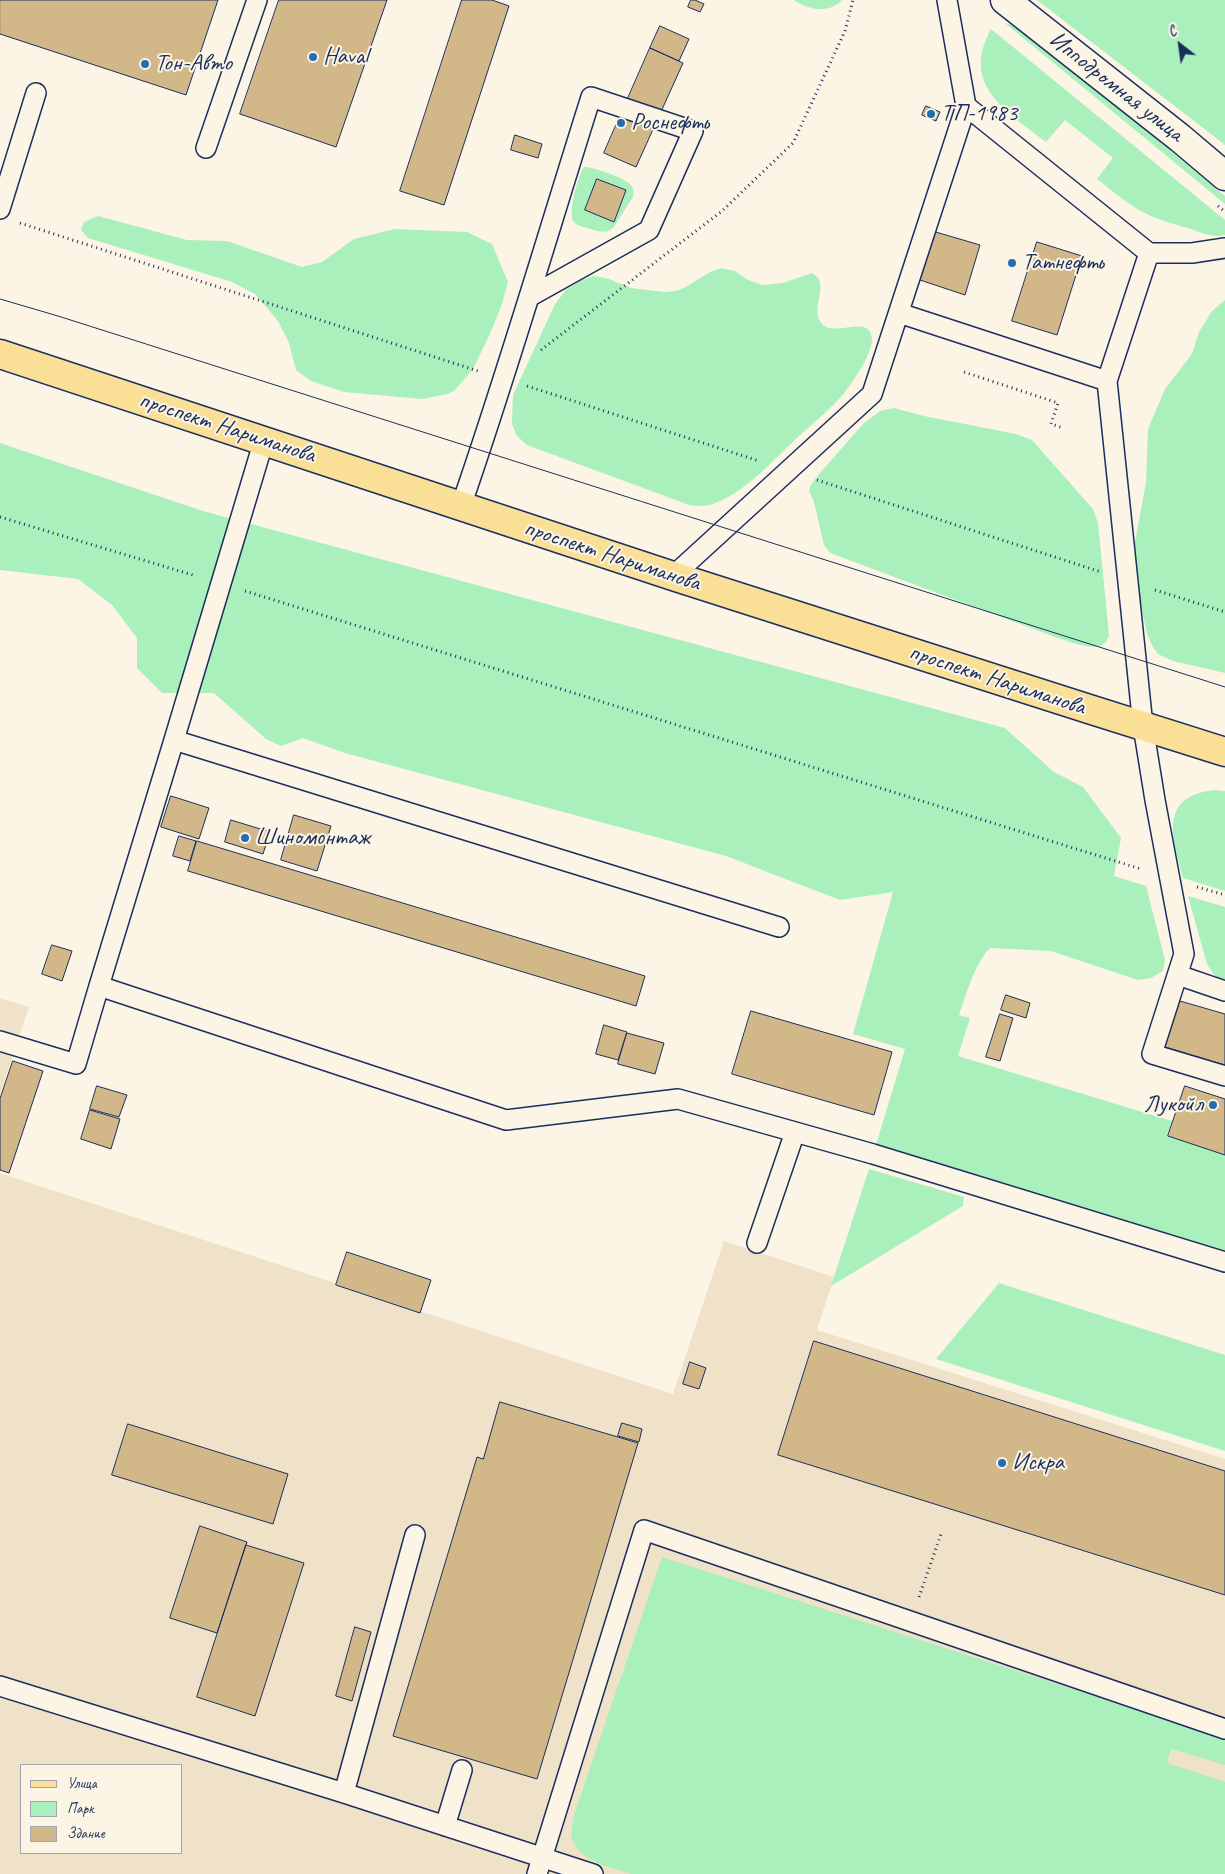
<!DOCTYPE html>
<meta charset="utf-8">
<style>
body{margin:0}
#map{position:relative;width:1225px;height:1874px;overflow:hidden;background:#fcf5e5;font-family:Caveat,sans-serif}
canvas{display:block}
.legend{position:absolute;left:20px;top:1764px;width:162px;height:90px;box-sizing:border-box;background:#fcf5e5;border:1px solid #a2a6af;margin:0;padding:6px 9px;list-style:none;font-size:15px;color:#1b2f5e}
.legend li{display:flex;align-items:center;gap:10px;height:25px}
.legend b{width:25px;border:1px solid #a2a6af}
.north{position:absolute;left:1155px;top:20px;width:50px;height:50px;-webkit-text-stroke:4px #fcf5e5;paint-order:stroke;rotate:330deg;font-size:14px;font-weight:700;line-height:20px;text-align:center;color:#1b2f5e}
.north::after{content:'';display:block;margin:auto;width:18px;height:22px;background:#1b2f5e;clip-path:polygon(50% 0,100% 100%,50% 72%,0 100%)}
</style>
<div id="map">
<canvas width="1225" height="1874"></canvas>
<ul class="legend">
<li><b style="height:6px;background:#fadf96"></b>Улица</li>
<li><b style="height:14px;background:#a9f0bc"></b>Парк</li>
<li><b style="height:14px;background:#d2b788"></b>Здание</li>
</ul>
<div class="north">С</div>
</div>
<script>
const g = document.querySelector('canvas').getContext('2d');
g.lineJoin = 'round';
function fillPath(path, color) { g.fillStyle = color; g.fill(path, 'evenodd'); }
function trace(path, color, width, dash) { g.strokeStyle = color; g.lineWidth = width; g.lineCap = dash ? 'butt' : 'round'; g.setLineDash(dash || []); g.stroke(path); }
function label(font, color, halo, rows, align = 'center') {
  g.font = font + ' Caveat,sans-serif'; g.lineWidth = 4; g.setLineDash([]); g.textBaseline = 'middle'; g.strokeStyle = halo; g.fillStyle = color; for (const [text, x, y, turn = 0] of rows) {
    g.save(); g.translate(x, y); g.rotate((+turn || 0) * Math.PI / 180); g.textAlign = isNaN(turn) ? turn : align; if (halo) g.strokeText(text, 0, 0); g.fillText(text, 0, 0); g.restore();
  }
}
const built = new Path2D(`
 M0 998 29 1007 0 1094Z
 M0 1173 673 1394 724 1241 834 1277 817 1330 1225 1459V1874H0ZM21 1765H181V1853H21Z`);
const green = new Path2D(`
 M794 0H842C829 14 808 10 794 0Z
 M1037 0H1225V145L1211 134Z
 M1005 23 1016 26 1030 34 1225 196V204Z
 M991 29 1225 220V235C1214 238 1202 233 1191 229 1177 225 1161 221 1147 214 1129 206 1113 191 1097 179L1113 158 1065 120 1046 142C1006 111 960 85 991 29Z
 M584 167C592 166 627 179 631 185 634 189 634 193 633 197L613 228C607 233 601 232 594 230 588 228 576 226 573 221 568 212 578 175 584 167Z
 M98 216 187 240 227 241 302 267 322 262 354 239 394 229 467 232 492 244 508 282 502 304 489 336 473 369 455 390 448 394 422 399 344 392 311 381 296 370 289 343 278 321 255 294 232 282 88 238 81 230 84 222Z
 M721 268 735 271 746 279 762 285 783 283 812 273C831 283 811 305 820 321 831 341 869 312 872 338 873 353 854 380 845 392 832 408 814 422 798 437 774 459 746 492 715 503 706 507 698 506 689 505L527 445 517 436 512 424 513 395 555 304 566 290 580 281 594 276 609 279 631 288 665 292 676 291 686 287 710 272Z
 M1225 300V673L1173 661 1158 654 1153 647 1147 634 1142 611 1135 571 1134 547 1146 483 1148 429 1165 389 1192 354 1199 332 1212 311Z
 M894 408 924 416 1016 434 1032 440 1093 509 1098 523 1109 635C1104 658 1070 641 1055 637L830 553 824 545 814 502 809 491 810 486 819 474 863 424 880 411Z
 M0 443 203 511 1005 728 1054 772 1083 787 1121 838 1114 876 1146 886 1165 960 1163 971 1151 978 1138 980 1051 951 990 948C975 963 966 995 959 1015L970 1018 958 1056 1172 1121 1167 1136 1225 1155V1255L875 1148 905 1049 853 1034 893 892 840 900 726 856 345 753 303 738 281 746 266 739 214 693H162L137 668V638L112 605 78 579 0 570Z
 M1214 790 1225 791V891L1183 878C1173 839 1157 797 1214 790Z
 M1188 896 1225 907V982L1215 976 1207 964Z
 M869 1169 964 1197 963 1206 831 1286Z
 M999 1283 1225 1355V1451L936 1359Z
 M662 1557 1225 1738V1765L1171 1749 1167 1763 1225 1782V1874H632C612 1868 580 1862 572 1839 570 1833 573 1822 574 1815Z`);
const building = new Path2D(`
 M0 0H218L186 95 0 34Z
 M279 0H387L336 147 240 114Z
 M462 0H492L509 6 444 205 400 191Z
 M691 0H695L704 4 700 12 688 7Z
 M660 26 689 39 679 61 650 48Z
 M650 48 683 63 636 167 604 153Z
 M926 106 940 112 936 121 922 115Z
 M515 135 542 144 538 158 511 150Z
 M597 179 626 190 614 222 585 210Z
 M929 230 980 245 965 295 914 278Z
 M1037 242 1082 256 1057 335 1012 321Z
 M171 796 209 808 199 839 161 827Z
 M294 815 331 826 317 871 281 860Z
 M231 820 270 832 263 854 225 842Z
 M179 836 196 841 190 861 173 856Z
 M197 841 645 976 636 1006 188 871Z
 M52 945 72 951 62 981 42 974Z
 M1006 995 1030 1003 1026 1018 1001 1010Z
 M1180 1001 1225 1014V1065L1165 1047Z
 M751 1011 892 1052 874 1115 732 1074Z
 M1000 1014 1013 1018 1000 1061 986 1057Z
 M604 1025 627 1032 618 1060 596 1054Z
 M627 1033 664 1043 655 1074 618 1064Z
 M13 1061 43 1071 9 1173 0 1170V1099Z
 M97 1086 127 1095 119 1117 90 1109Z
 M1185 1086 1225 1099V1155L1168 1136Z
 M90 1110 120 1119 111 1149 81 1139Z
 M347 1252 431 1280 420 1313 336 1285Z
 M814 1341 1225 1471V1595L778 1455Z
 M690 1362 706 1368 699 1389 683 1384Z
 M500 1402 638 1443 537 1779 393 1736 477 1457 483 1459Z
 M622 1423 642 1429 639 1442 618 1436Z
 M128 1424 288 1474 273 1524 112 1475Z
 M200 1526 247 1542 217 1633 170 1618Z
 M246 1545 304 1563 255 1716 197 1697Z
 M355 1627 371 1632 352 1701 336 1696Z`);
const path = new Path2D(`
 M1218 206 1225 212
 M20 223 478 371
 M541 350 722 211 793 143 845 31 853 0
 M964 372 1058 403 1051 424 1063 428
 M527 386 759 461
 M817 480 1101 572
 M0 517 196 576
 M1155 590 1225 612
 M245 591 1141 869
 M1197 887 1225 895
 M919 1597 941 1534`);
const lane = new Path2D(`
 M966 106 1149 253 1107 381 1143 726 1155 800 1184 954 1152 1054 1225 1076
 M206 148 257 0
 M0 209 36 93
 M1149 253H1192L1225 248
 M899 313 1107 381
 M264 440 174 740 779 927
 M461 506C508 371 548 233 591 97L693 131 649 230 529 297
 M673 576 872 394 966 106 947 0
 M174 740 99 986 506 1120 678 1099 873 1154 1225 1262
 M1178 975 1225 991
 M0 1041 76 1064 99 986
 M757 1243 795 1132
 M0 1686 344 1793 593 1874
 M344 1793 415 1535
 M445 1826 462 1770
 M537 1874 644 1530 1225 1729`);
const street = new Path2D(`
 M1005 0 1180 138 1225 176`);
const primary = new Path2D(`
 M0 354C226 427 450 504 676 577 859 637 1042 694 1225 752`);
const tram = new Path2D(`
 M0 299 58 316 1225 687`);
const markers = [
 [313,57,5,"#1f6fb2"],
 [145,64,5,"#1f6fb2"],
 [931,114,5,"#1f6fb2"],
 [621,123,5,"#1f6fb2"],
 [1012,263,5,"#1f6fb2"],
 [245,838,5,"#1f6fb2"],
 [1213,1105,5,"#1f6fb2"],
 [1002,1463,5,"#1f6fb2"]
];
const poiNames = [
 ["Haval",323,57],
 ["Тон-Авто",155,64],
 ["ТП-1983",941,114],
 ["Роснефть",631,123],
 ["Татнефть",1022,263],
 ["Шиномонтаж",255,838],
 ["Лукойл",1203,1105,"right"],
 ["Искра",1012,1463]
];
const streetNames = [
 ["Ипподромная улица",1116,87,38],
 ["проспект Нариманова",227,428,18],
 ["проспект Нариманова",612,556,18],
 ["проспект Нариманова",997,680,18]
];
fillPath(built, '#efe2c9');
fillPath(green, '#a9f0bc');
fillPath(building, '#d2b788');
trace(building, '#1b2f5e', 1);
trace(lane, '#1b2f5e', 22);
trace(street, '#1b2f5e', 31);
trace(primary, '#1b2f5e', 31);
trace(path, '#1b2f5e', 3, [1, 4]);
trace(lane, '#fcf5e5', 19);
trace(street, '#fcf5e5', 28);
trace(primary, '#fadf96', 28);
trace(tram, '#1b2f5e', 1);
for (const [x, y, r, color] of markers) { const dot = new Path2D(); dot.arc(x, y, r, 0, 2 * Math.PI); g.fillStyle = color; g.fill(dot); trace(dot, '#fcf5e5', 2); }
label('24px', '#1b2f5e', '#fcf5e5', poiNames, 'left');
label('24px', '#1b2f5e', '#fcf5e5', streetNames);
</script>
